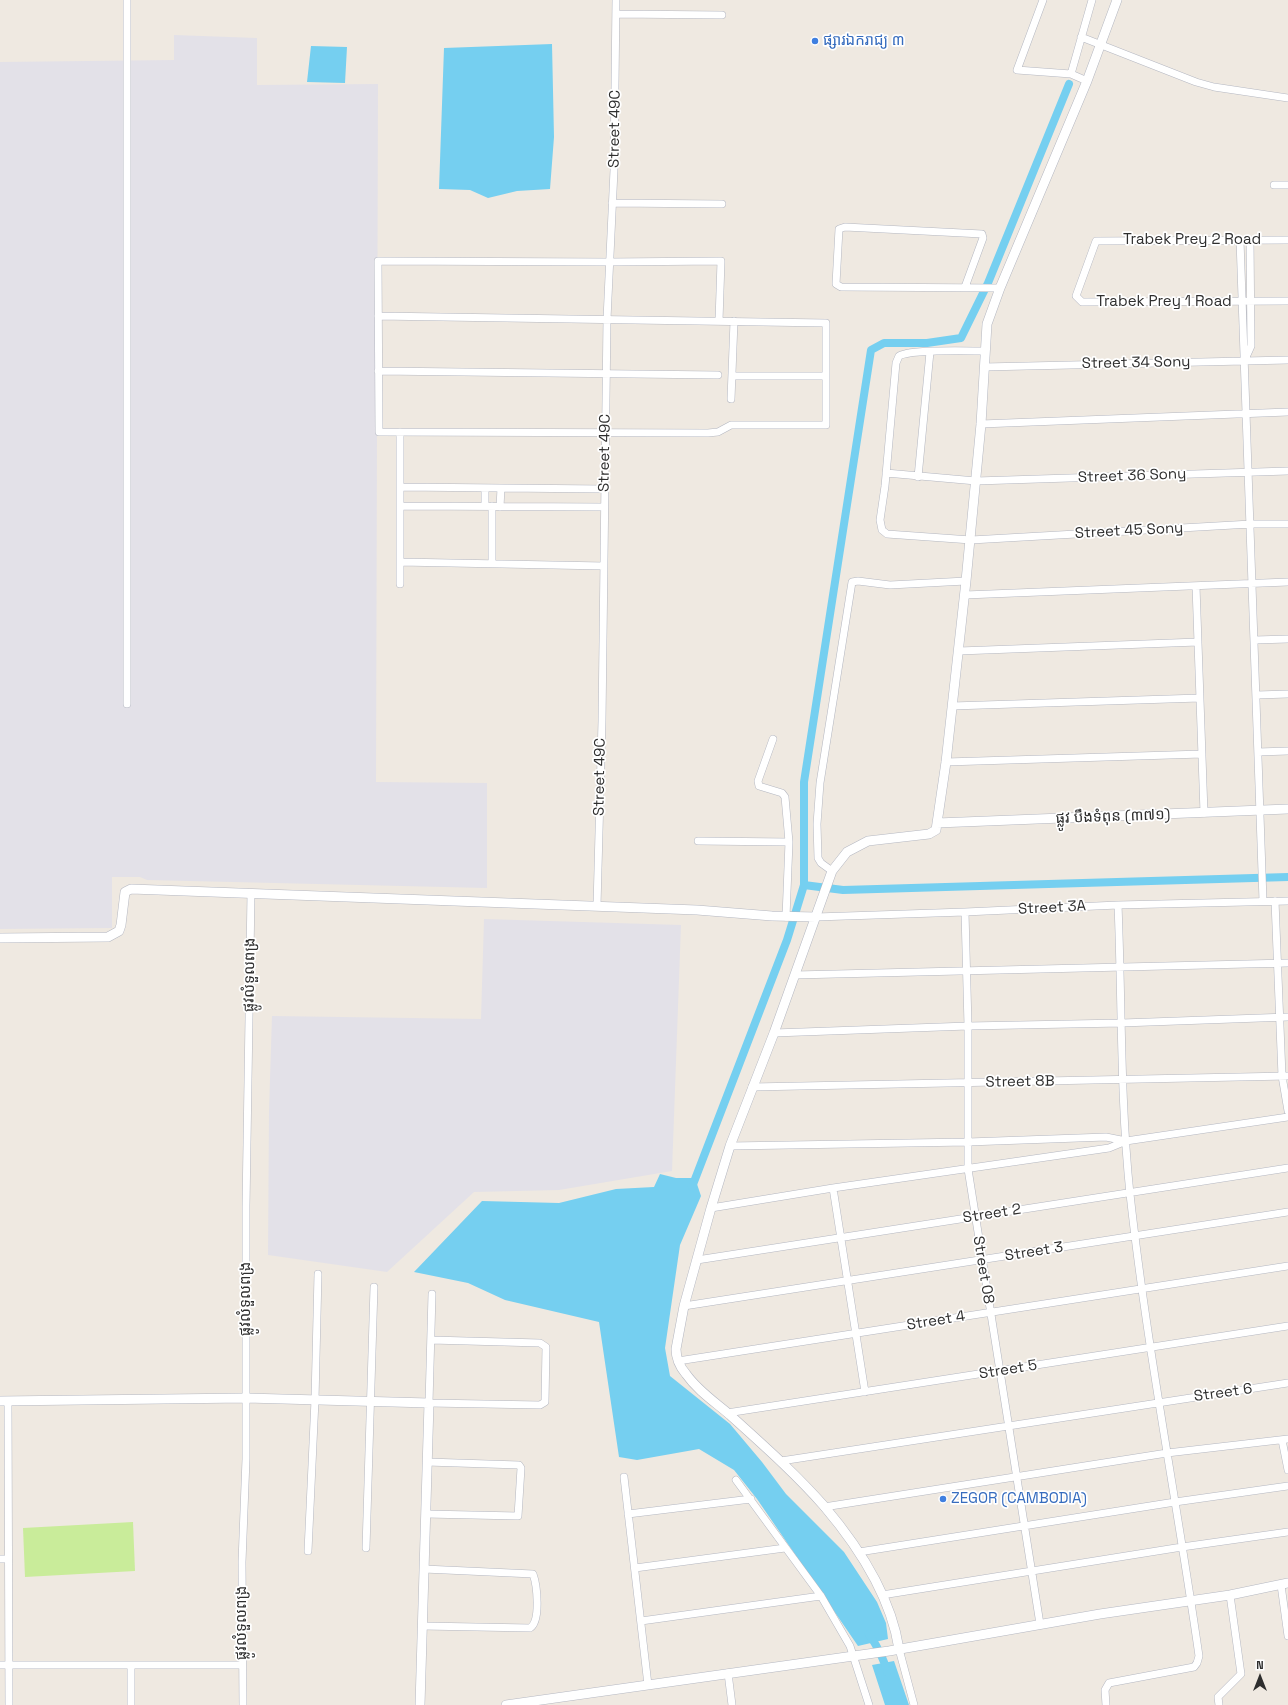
<!DOCTYPE html>
<meta charset="utf-8">
<style>
body{margin:0}
#map{position:relative;width:1288px;height:1705px;overflow:hidden;background:#efe9e1;font-family:"Space Grotesk",sans-serif}
canvas{display:block}
.north{position:absolute;left:1240px;top:1657px;width:40px;height:40px;-webkit-text-stroke:3px #fff;paint-order:stroke;rotate:0deg;font-size:11px;font-weight:700;line-height:16px;text-align:center;color:#2e2e2e}
.north::after{content:'';display:block;margin:auto;width:14px;height:18px;background:#2e2e2e;clip-path:polygon(50% 0,100% 100%,50% 72%,0 100%)}
</style>
<div id="map">
<canvas width="1288" height="1705"></canvas>
<div class="north">N</div>
</div>
<script>
const g = document.querySelector('canvas').getContext('2d');
g.lineJoin = 'round';
function fillPath(path, color) { g.fillStyle = color; g.fill(path, 'evenodd'); }
function trace(path, color, width, dash) { g.strokeStyle = color; g.lineWidth = width; g.lineCap = dash ? 'butt' : 'round'; g.setLineDash(dash || []); g.stroke(path); }
function label(font, color, halo, rows, align = 'center') {
  g.font = font + ' "Space Grotesk","Noto Sans Khmer",sans-serif'; g.lineWidth = 3.5; g.setLineDash([]); g.textBaseline = 'middle'; g.strokeStyle = halo; g.fillStyle = color; for (const [text, x, y, turn = 0] of rows) {
    g.save(); g.translate(x, y); g.rotate((+turn || 0) * Math.PI / 180); g.textAlign = isNaN(turn) ? turn : align; if (halo) g.strokeText(text, 0, 0); g.fillText(text, 0, 0); g.restore();
  }
}
const industrial = new Path2D(`
 M174 35 257 38V85L378 84 376 782 487 783V888L147 880 140 877H112V928L0 929V62L174 60Z
 M484 919 681 925 672 1171 559 1190 474 1192 387 1272 268 1255 269 1111 272 1016 481 1019Z`);
const pitch = new Path2D(`
 M133 1522 135 1571 25 1577 23 1528Z`);
const water = new Path2D(`
 M552 44 554 137 550 189 517 191 488 198 470 190 439 189 444 48Z
 M311 46 347 47 345 83 307 82Z
 M660 1174 676 1178H695L701 1196 680 1245 665 1348 670 1376 730 1424 762 1462 786 1494 844 1552 877 1602 886 1623 888 1639 858 1646 757 1499 734 1470 699 1449 637 1460 619 1457 599 1322 505 1300 468 1283 414 1272 482 1201 559 1203 616 1189 654 1187Z
 M894 1661 909 1705H885L872 1665Z`);
const canal = new Path2D(`
 M804 885 843 890 1288 877
 M692 1187 787 940 804 885V782L871 350 884 343H927L961 338 988 283 1069 84
 M869 1634C877 1646 884 1658 887 1672`);
const minor = new Path2D(`
 M127 0V704
 M1043 0 1017 70 1071 74 1087 81
 M616 14 722 15
 M1081 37 1196 82 1214 87 1288 98
 M1071 74 1092 0
 M1274 185H1288
 M612 203 722 204
 M1240 240 1263 901
 M1288 240 1096 241 1076 296 1082 302 1288 301
 M965 287 983 238 982 234 845 227 839 229 836 284 841 287 1000 288
 M378 316 826 323V425H731L718 432 708 433 379 432 378 261 609 262 721 261 719 321
 M985 351C967 351 912 349 899 356L896 363 885 486 880 520 882 530 887 534 971 540 1251 524H1288
 M1246 357 1251 346 1250 240
 M984 367 1288 360
 M378 371 718 375
 M732 376H826
 M731 399 734 321
 M981 424 1288 412
 M400 432V584
 M886 473 976 481 1288 471
 M918 477 930 352
 M400 487 604 489
 M485 488V506
 M400 506 604 507
 M492 506V564
 M500 507 501 488
 M400 562 604 566
 M1196 586 1204 813
 M965 595 1288 582
 M1255 640 1288 639
 M959 651 1198 642
 M1257 695 1288 694
 M952 706 1200 698
 M773 739 758 781 759 786 782 793 785 797 789 842
 M1258 752 1288 751
 M946 762 1202 754
 M698 841 789 842 786 917
 M832 871 821 863 818 858 817 824 820 783 852 582 858 581 890 585 966 581
 M1275 901 1282 1076 1288 1111
 M597 906 602 721 607 319 614 170 616 0
 M965 912 968 1026V1169L1040 1624
 M816 917 965 912 1118 905 1288 901
 M795 975 1288 963
 M774 1033 968 1026 1122 1023 1288 1017
 M752 1087 1288 1076
 M730 1146 968 1142 1106 1137 1126 1141
 M833 1188 865 1392
 M711 1208 833 1188 1109 1148 1126 1141 1288 1117
 M697 1260 1288 1168
 M684 1306 1288 1212
 M431 1340 540 1343 546 1347 545 1402 540 1405 429 1403 432 1294
 M678 1361 1288 1266
 M8 1401 9 1705
 M727 1413 1288 1326
 M1282 1440 1288 1470
 M781 1461 1288 1383
 M624 1477 648 1685
 M736 1480 821 1596 850 1646 869 1705
 M824 1507 1167 1453 1288 1439
 M426 1514 518 1516 521 1468 519 1465 427 1462
 M628 1514 751 1499
 M366 1548 374 1287
 M308 1551 315 1400 318 1274
 M859 1552 1175 1502 1288 1486
 M0 1559H8
 M635 1568 785 1548
 M1281 1585 1288 1636
 M882 1595 1182 1547 1288 1532
 M641 1621 821 1596
 M423 1626 530 1628C541 1621 537 1585 533 1574L424 1569
 M899 1649 914 1705
 M0 1665H242
 M728 1673 732 1705
 M131 1705V1665
 M243 1705 242 1562 246 1459V1206L251 893
 M1106 1705 1105 1690 1109 1683 1194 1667 1197 1663 1199 1656C1177 1502 1147 1349 1130 1194 1120 1098 1122 1001 1118 905
 M1219 1705 1218 1697 1241 1674 1230 1595`);
const tertiary = new Path2D(`
 M937 823 1288 809
 M0 938 108 937 119 931 121 925 125 892 131 889 697 910 772 916 816 917
 M0 1401 246 1398 429 1403 420 1705
 M899 1649C891 1597 858 1546 824 1506 795 1473 762 1444 730 1415 715 1402 698 1391 686 1374 680 1367 676 1358 676 1349L684 1306 711 1208 730 1146 774 1033 832 871 847 852 868 841 929 834 936 830 946 762 966 581 981 424 987 324 1000 288 1087 81 1117 0
 M506 1705 889 1651 1100 1614 1230 1595 1288 1583`);
const markers = [
 [815,41,4,"#3f7fe0"],
 [943,1499,4,"#3f7fe0"]
];
const shopNames = [
 ["ផ្សារឯករាជ្យ ៣",823,41],
 ["ZEGOR (CAMBODIA)",951,1499]
];
const streetNames = [
 ["Street 49C",615,129,-89],
 ["Trabek Prey 2 Road",1192,240],
 ["Trabek Prey 1 Road",1164,302],
 ["Street 34 Sony",1136,363,-1],
 ["Street 49C",605,453,-89],
 ["Street 36 Sony",1132,476,-2],
 ["Street 45 Sony",1129,531,-3],
 ["Street 49C",600,777,-89],
 ["ផ្លូវ បឹងទំពុន (៣៧១)",1113,817,-2],
 ["Street 3A",1052,908,-3],
 ["ផ្លូវលំទួលពង្រ",250,975,-89],
 ["Street 8B",1020,1082,-1],
 ["Street 2",992,1214,-9],
 ["Street 3",1034,1252,-9],
 ["Street 08",983,1270,81],
 ["ផ្លូវលំទួលពង្រ",246,1299,-90],
 ["Street 4",936,1321,-9],
 ["Street 5",1008,1370,-9],
 ["Street 6",1223,1393,-8],
 ["ផ្លូវលំទួលពង្រ",242,1623,-90]
];
fillPath(industrial, '#e3e1e8');
fillPath(pitch, '#c9ec9a');
fillPath(water, '#75cff0');
trace(canal, '#75cff0', 8);
trace(minor, '#b4b7c1', 8);
trace(tertiary, '#b4b7c1', 10);
trace(minor, '#fff', 7);
trace(tertiary, '#fff', 9);
for (const [x, y, r, color] of markers) { const dot = new Path2D(); dot.arc(x, y, r, 0, 2 * Math.PI); g.fillStyle = color; g.fill(dot); trace(dot, '#fff', 1.5); }
label('15px', '#366cbe', '#fff', shopNames, 'left');
label('15px', '#2e2e2e', '#fff', streetNames);
</script>
